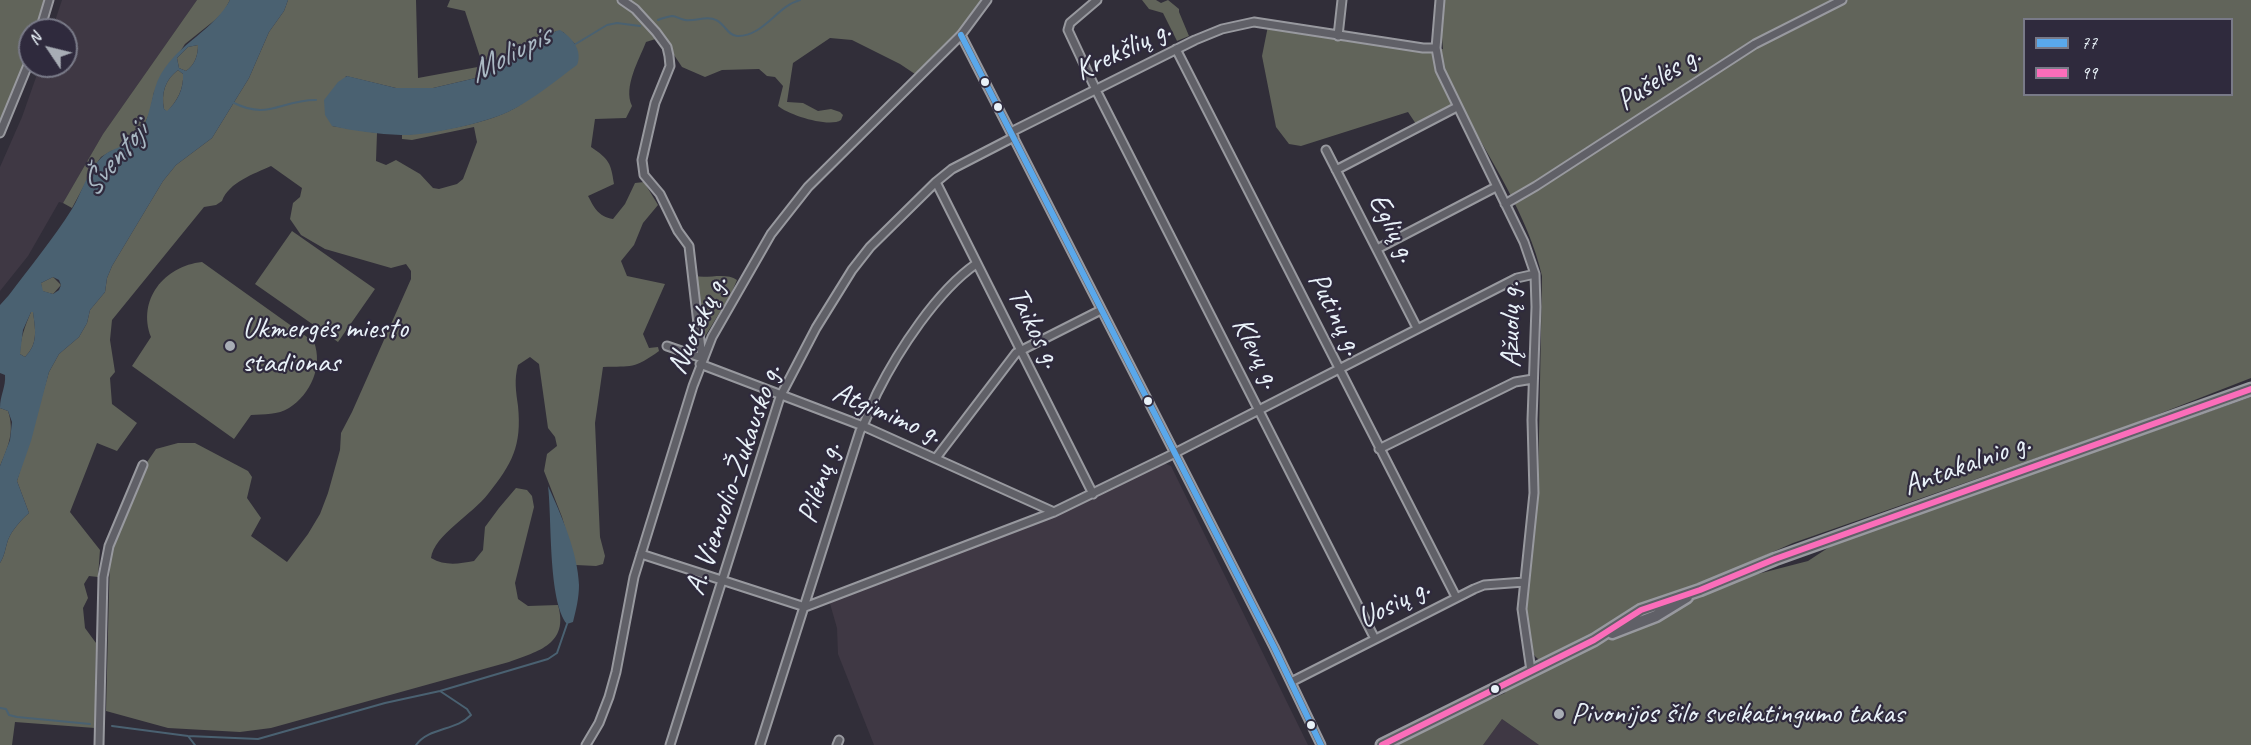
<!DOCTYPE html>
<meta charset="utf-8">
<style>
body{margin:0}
#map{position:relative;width:2251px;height:745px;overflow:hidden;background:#312e39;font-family:Caveat,sans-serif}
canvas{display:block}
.legend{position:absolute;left:2023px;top:18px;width:210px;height:78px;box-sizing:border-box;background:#2f2a3d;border:2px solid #797a88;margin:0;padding:8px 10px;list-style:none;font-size:18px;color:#e8f1f8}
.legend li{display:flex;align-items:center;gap:12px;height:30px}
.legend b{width:30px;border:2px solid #797a88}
.north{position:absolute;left:18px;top:18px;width:60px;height:60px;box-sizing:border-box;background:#2f2a3d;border:2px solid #797a88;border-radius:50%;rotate:305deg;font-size:16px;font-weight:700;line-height:24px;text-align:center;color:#e8f1f8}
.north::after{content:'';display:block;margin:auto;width:21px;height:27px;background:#a8adb5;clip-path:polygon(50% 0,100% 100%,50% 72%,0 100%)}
</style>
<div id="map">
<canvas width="2251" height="745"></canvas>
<ul class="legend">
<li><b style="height:8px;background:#5aa8eb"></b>77</li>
<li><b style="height:8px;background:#fb6dba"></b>99</li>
</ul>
<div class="north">N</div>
</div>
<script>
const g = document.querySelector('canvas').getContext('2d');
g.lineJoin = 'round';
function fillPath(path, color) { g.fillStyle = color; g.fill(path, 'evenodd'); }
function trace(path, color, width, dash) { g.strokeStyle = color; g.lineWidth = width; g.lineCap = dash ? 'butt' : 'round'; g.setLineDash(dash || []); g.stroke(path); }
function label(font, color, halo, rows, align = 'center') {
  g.font = font + ' Caveat,sans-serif'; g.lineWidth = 4.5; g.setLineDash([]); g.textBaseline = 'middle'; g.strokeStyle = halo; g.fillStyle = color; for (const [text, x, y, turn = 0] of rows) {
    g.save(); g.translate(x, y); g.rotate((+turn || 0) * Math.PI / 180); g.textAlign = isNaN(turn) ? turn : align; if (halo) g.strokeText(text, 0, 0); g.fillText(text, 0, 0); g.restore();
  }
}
const built = new Path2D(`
 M62 0H197L103 134 63 203 59 202 28 256 0 291V167L22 117 40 66H66V30H52Z
 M1164 463 1171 466 1308 745H874L838 654 837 628 829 600 998 538 1089 499Z
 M1502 719 1539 745H1483Z`);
const green = new Path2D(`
 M0 0H46L37 30H30V49L0 127Z
 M197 0H230L224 11 215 20 185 44 154 92 150 112 141 132 125 147 111 151 101 157 94 167 72 208 63 203 103 134Z
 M288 0H416L418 78 483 66 465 11 447 7 450 0H982L961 29 915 74 900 64 852 40 830 38 793 63 787 102 803 103 818 111 831 109 840 112 843 115 841 120C829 128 789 115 778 106L783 86 775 77 767 76 759 69 722 70 705 77 682 67 662 37 646 42C639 60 623 87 632 106L626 118 595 119 591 147C609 159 611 163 614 184L588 196C595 209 598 216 613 219L625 204 635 183 644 182 658 205 643 223 634 245 621 261 627 276 665 284 643 334 649 348 658 347 659 351C634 369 632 366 603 367L595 423 600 537 605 556 603 564 596 566 576 565 562 517 544 471 547 454 557 446 555 437 548 428 539 364 530 357 518 365C514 380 516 391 518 406 522 446 512 464 488 494 473 514 434 535 431 558 445 566 458 564 474 561L483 550 485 527 499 508 516 488 527 490 532 496 534 507 515 583 518 599 528 606 558 605C569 644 539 651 509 662L271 728 240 732 168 728 106 711 110 553 145 465 156 449 178 443H195L248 471 252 477 247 498 261 518 251 536 287 562 308 534 320 514 328 493 340 450 341 433 352 412 411 279V271L406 264 391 268 325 249 301 235 290 219 293 203 300 197 302 188 271 166C254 174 229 182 222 201L216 205 204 207 112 320 110 340 115 372 110 378 112 404 137 423 117 451 97 443 70 512 100 550 98 577 89 576 84 584 88 598 83 608 85 628 96 643 95 728 15 722 12 745H0V563C5 555 5 549 8 540 12 530 21 520 29 513L17 481 49 372 59 354 79 337 87 323 90 310 105 292 107 278 112 266 163 181 176 165 212 138 249 78 269 32 284 11ZM556 31 563 32 575 44C559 63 544 83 526 100 504 122 433 133 402 135V139L412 140 474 127 477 142 463 179 457 184 439 189 433 188 420 174 396 160 386 165 376 161 377 133 332 126 346 76 396 88H433L480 77Z
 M1142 0H1156L1161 3 1168 0 1179 9V12L1189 36 1177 41 1163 13 1149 9Z
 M1444 0H2251V378L2128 426 1793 543 1634 613 1540 660C1526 654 1526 620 1525 606L1538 488 1542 276C1529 217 1488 156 1459 103L1416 124 1408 112 1301 146 1289 144 1276 127 1262 56 1268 26 1344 41 1427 51 1443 49 1441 26ZM2024 20H2232V94H2024Z
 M198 45C198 55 195 65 186 71L179 68 177 58 188 47Z
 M178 70 183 74C184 89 177 101 167 112L164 109C161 93 165 80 178 70Z
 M292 231 375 289 338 342 255 284Z
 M202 262 314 342C323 366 311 394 289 408 278 415 264 414 251 415L234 439 132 366 151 337C137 300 164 266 202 262Z
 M695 276C708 279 726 272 737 280L731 294 704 338 701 336Z
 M53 277 61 285 53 294 42 291 41 283Z
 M33 311C35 329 39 343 25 357L20 354C20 339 25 326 31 312Z
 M2251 397V745H1539L1502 719 1483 745H1396L1490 697 1492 699 1505 693 1506 690 1677 606 1750 576 1808 561 1837 542Z
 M0 408 8 411C15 432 8 447 0 466Z`);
const water = new Path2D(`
 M230 0H288L284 11 269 32 249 78 212 138 176 165 163 181 112 266 107 278 105 292 90 310 87 323 79 337 59 354 49 372 31 441 17 481 29 513C21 520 12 530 8 540 5 549 5 555 0 563V466L10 440 12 422 8 411 0 408C0 395 6 387 5 375L0 373V305L9 295C30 267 53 239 72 209 82 193 87 171 101 158 114 145 133 147 142 130 152 112 151 91 161 74 179 43 214 30 230 0ZM198 45C198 55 195 65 186 71L179 68 177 58 188 47ZM178 70 183 74C184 89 177 102 167 111L164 109C161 93 165 80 178 70ZM53 277 59 280 61 285 59 290 53 294 43 291 41 283ZM31 312H33C35 329 39 343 25 357L20 354 23 330Z
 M560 30C572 37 583 51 577 65 555 81 533 100 508 112 485 123 427 136 401 135 378 134 354 131 332 126L325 115 324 100 338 82 347 76 396 88H433L480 77 556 31Z
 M548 486C561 514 578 553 579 585 579 598 576 610 573 622L567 624C548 601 552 518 548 486Z`);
const stream = new Path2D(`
 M658 20C662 18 667 17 672 16 677 16 679 19 685 20 695 22 707 15 716 20 725 24 727 35 737 36 763 37 777 6 800 0
 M574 45 607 25 617 23 640 26
 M232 102C269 121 279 100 316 100
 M0 708 6 709 9 715 17 717 90 724
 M112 726 188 736 258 739 385 703 440 691 548 659 557 653 567 624
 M188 736 195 745
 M416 745C429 727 456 731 471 715L467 709 440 691`);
const street = new Path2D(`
 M622 0 635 9 656 32 667 47 669 56 670 66 655 103 642 160 644 175 660 194 678 231 689 246 702 358 667 346
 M1097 0 1070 23 1068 30 1097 92 1375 639
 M1440 0 1436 48 1440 70 1524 242 1535 274 1536 307 1532 420 1534 493 1522 609 1531 671
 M40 30 49 0
 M961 35 1274 647 1321 745
 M1338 36 1342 0
 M1176 49 1456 597
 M1011 132 1195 40 1222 29 1254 22 1423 48H1436
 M0 133 30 60
 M1326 150 1417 328
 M1336 170 1457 107
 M936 182 1093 494
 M1505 204 1536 186 1755 44 1842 0
 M1377 249 1496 187
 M700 364 863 426 1054 512
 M1379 449 1515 382 1533 379
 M936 458 1016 353 1101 310
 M641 554 805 607 1054 512 1169 456 1517 278 1535 274
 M1291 682 1474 589 1484 585 1524 582
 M99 745 103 577 109 546 143 465
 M586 745 599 723 609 697 616 672 634 577 693 386 712 337 771 234 808 187 961 35 987 0
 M670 745 780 397 816 328 852 270 870 247 936 182 952 169 1014 137
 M760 745 860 431C867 419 871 406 877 393 898 351 937 291 976 264
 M837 745 839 740`);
const primary = new Path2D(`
 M1612 633 1656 616 1687 597
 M1382 745 1594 640 1641 610 1700 590 1775 559 2251 389`);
const bus1 = new Path2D(`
 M961 35 1274 647 1321 745`);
const bus2 = new Path2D(`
 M1382 745 1594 640 1641 610 1700 590 1775 559 2251 389`);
const markers = [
 [985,82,5,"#e8f1f8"],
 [998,107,5,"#e8f1f8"],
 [230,346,6,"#a8adb5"],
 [1148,401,5,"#e8f1f8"],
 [1495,689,5,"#e8f1f8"],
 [1559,714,6,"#a8adb5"],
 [1311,725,5,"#e8f1f8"]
];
const streetNames = [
 ["Krekšlių g.",1123,51,-26],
 ["Pušelės g.",1659,79,-33],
 ["Eglių g.",1392,228,63],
 ["Putinų g.",1335,314,63],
 ["Nuotekų g.",698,325,-65],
 ["Ąžuolų g.",1511,325,-90],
 ["Taikos g.",1034,328,63],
 ["Klevų g.",1256,353,63],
 ["Atgimimo g.",887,414,23],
 ["Antakalnio g.",1967,465,-20],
 ["A. Vienuolio-Žukausko g.",734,480,-71],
 ["Pilėnų g.",820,483,-72],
 ["Uosių g.",1394,604,-27]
];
const poiNames = [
 ["Ukmergės miesto",242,329],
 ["stadionas",242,363],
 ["Pivonijos šilo sveikatingumo takas",1571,714]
];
const waterNames = [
 ["Moliupis",510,55,-28],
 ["Šventoji",115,160,-50]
];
fillPath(built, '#3f3844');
fillPath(green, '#61645a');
fillPath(water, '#4a6171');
trace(stream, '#4a6171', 2);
trace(street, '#98999f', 11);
trace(primary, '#98999f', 15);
trace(street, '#606067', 7);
trace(primary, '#606067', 10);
trace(bus1, '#5aa8eb', 6);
trace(bus2, '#fb6dba', 6);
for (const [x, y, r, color] of markers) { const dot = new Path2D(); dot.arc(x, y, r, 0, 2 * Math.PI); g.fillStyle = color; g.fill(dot); trace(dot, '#2f2a3d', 2); }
label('30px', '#e8f1f8', '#2f2a3d', streetNames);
label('30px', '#e8f1f8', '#2f2a3d', poiNames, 'left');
label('italic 32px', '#aab9c4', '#2f2a3d', waterNames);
</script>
